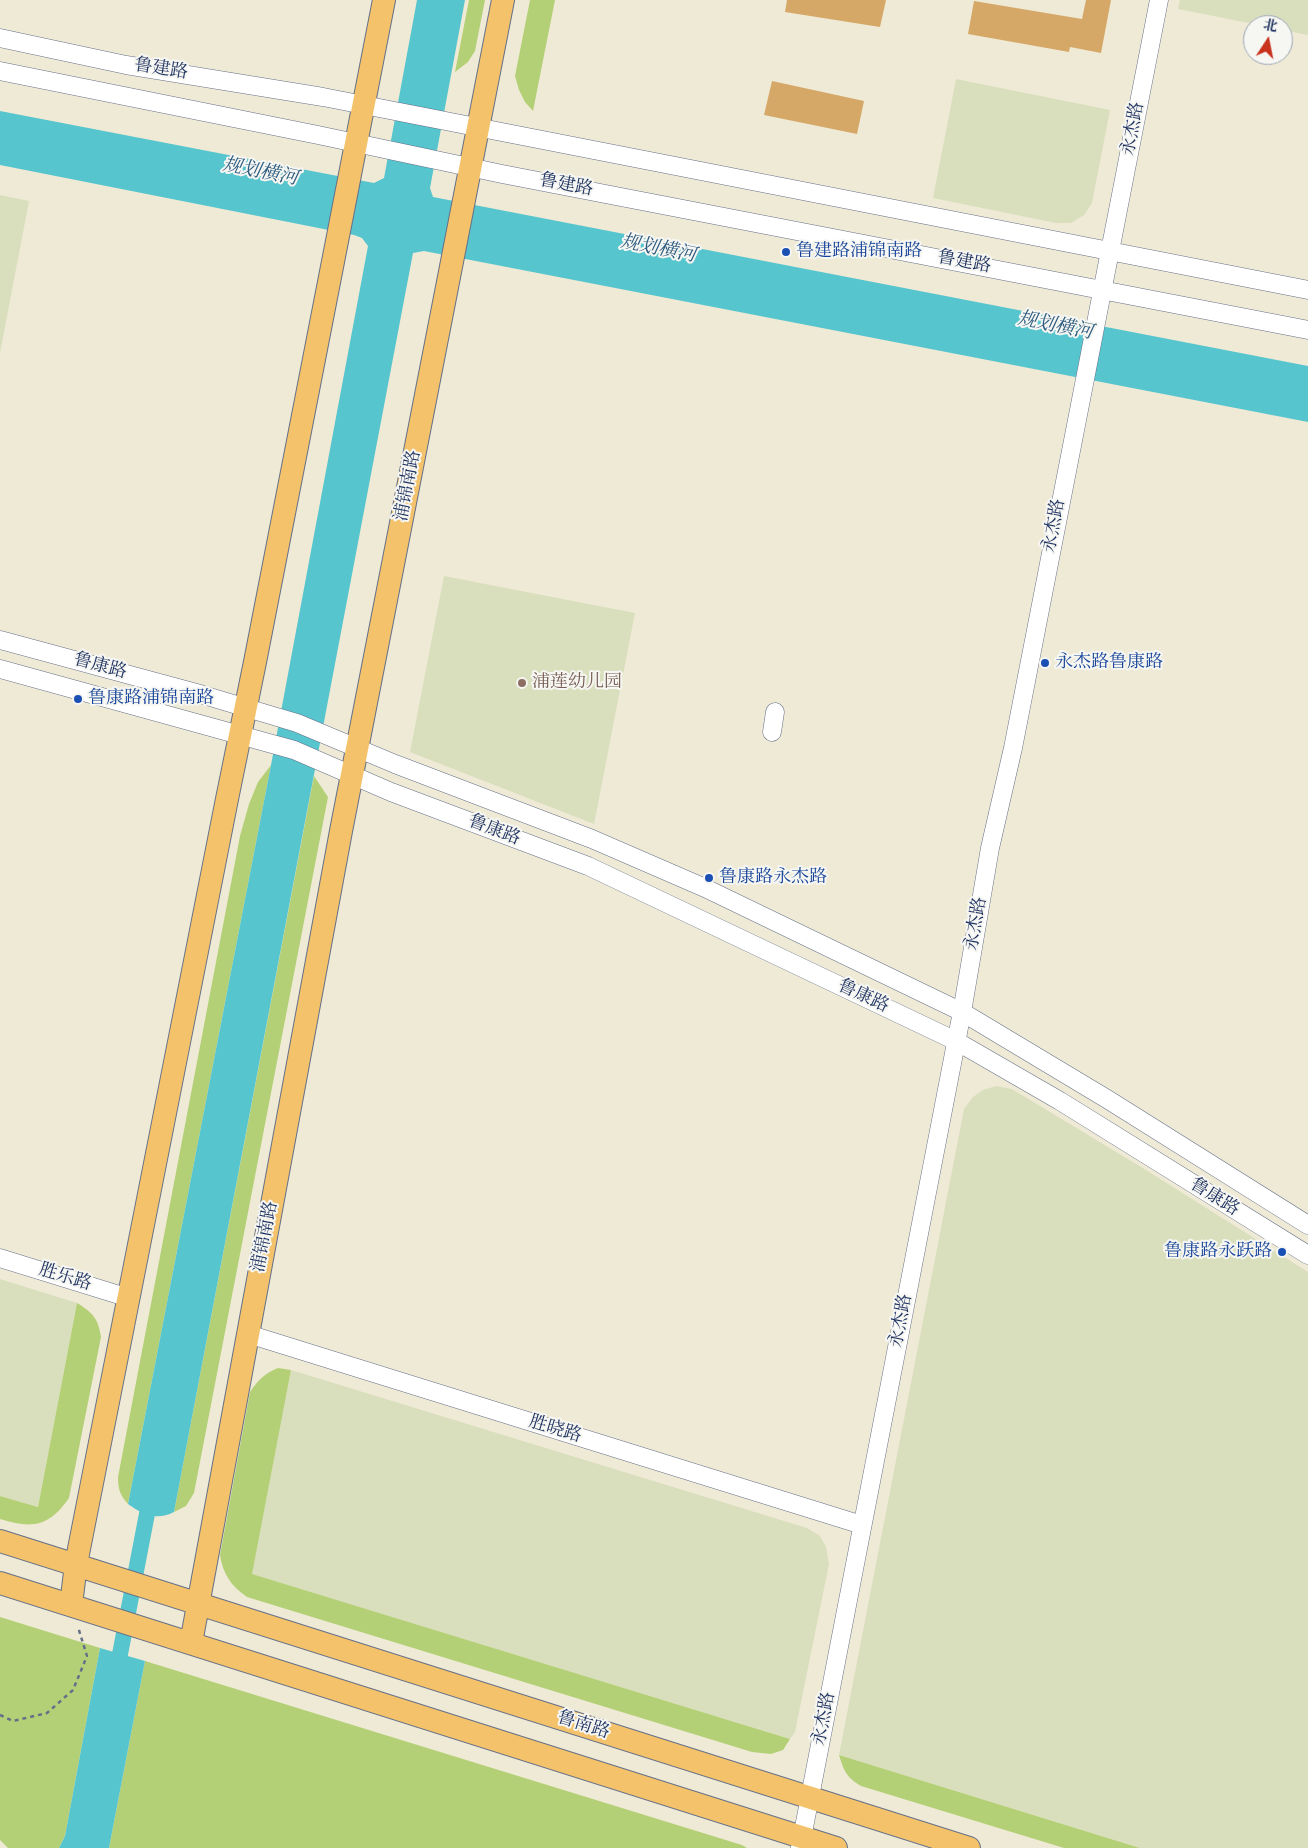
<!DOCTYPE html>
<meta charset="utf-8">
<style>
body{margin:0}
#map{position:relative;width:1308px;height:1848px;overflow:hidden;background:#efead6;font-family:"IM FELL English","Noto Serif SC",serif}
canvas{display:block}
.north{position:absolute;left:1243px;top:15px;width:50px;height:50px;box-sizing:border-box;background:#f6f6f2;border:1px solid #9ea6b7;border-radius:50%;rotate:11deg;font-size:14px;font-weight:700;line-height:20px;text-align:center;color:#1b2f5e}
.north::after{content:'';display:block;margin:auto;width:18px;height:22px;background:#c8321e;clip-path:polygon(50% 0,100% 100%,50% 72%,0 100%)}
</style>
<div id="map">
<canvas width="1308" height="1848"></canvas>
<div class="north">北</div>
</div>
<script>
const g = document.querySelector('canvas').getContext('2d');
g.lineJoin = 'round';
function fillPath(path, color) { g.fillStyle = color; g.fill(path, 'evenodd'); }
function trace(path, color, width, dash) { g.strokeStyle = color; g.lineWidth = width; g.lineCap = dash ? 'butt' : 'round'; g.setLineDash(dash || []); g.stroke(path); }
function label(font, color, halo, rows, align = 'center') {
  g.font = font + ' "IM FELL English","Noto Serif SC",serif'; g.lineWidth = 4; g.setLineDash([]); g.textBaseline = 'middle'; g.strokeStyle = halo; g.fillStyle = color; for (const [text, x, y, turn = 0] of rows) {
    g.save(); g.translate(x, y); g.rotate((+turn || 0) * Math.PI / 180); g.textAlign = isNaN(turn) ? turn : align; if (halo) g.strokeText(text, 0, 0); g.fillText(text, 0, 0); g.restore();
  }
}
const built = new Path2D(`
 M1180 0H1308V35L1283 30V25H1259L1178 9Z
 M956 79 1110 110 1092 203 1084 215 1071 223H1056L933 198Z
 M0 195 29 201 0 353Z
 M444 576 635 613 594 824 410 752Z
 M996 1086 1012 1089 1146 1170 1308 1272V1848H1140L839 1755 964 1109 973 1097 983 1090Z
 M0 1279 77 1303 38 1507 0 1496Z
 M291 1370 807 1528 820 1536 826 1547 829 1564 795 1732 790 1739 251 1574Z`);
const green = new Path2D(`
 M469 0H485L475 51 468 62 455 72Z
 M530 0H555L533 111 525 102 519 90 515 76Z
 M271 765 128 1504C120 1495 118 1489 118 1477L240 836 249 804 258 782Z
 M314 776 328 797 194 1493 186 1506 174 1512Z
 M77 1303C93 1313 98 1318 101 1337L69 1498C49 1527 32 1529 0 1519V1496L38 1507Z
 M278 1368 291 1370 252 1574 790 1739 783 1750 771 1754 752 1752 247 1597C231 1586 223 1574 220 1555L250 1392C258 1380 265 1373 278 1368Z
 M0 1617 100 1648 65 1836 59 1848H8L0 1840Z
 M145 1661 742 1845 747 1848H109Z
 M839 1755 1140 1848H1064L861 1786C846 1777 844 1771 839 1755Z`);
const water = new Path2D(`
 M417 0H465L430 188 433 197 1308 366V422L424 251 413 253 174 1512C157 1521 143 1515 128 1504L271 765 368 246 362 238 354 235 0 165V111L374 183 384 178Z
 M100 1648 145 1661 109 1848H59L65 1836Z`);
const canal = new Path2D(`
 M116 1675 151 1493`);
const building = new Path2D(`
 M787 0H886L880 27 785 12Z
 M1086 0H1111L1101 53 1070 47 1069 52 968 34 974 1 1082 19Z
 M772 81 864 101 857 134 764 115Z`);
const path = new Path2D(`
 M0 1715 13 1721 47 1713 73 1690 87 1656 78 1627`);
const minor = new Path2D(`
 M0 38 126 65 323 97 1308 290
 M0 71 318 135 502 174 1308 330
 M0 640 200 694 297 723 395 764 592 839 705 888 962 1012 1107 1099 1308 1225
 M0 669 294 750 391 792 588 866 956 1041 1060 1101 1308 1255
 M772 732 775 712
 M0 1258 129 1298
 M248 1334 862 1525
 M800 1848 962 1012 990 848 1013 748 1159 0`);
const major = new Path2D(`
 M0 1541 969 1848
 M0 1583 836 1848
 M71 1605 76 1564 227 799 255 662 384 0
 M191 1643 341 831 503 0`);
const markers = [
 [786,252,5,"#1a4fb4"],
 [1045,663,5,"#1a4fb4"],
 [522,683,5,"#8d6e63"],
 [78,699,5,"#1a4fb4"],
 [709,878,5,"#1a4fb4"],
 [1282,1252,5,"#1a4fb4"]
];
const streetNames = [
 ["鲁建路",161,70,9],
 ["永杰路",1134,129,-79],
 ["鲁建路",566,186,11],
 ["鲁建路",964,263,11],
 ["浦锦南路",409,486,-79],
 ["永杰路",1055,526,-79],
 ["鲁康路",100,667,15],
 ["鲁康路",494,831,21],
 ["永杰路",977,924,-80],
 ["鲁康路",863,997,25],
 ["鲁康路",1214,1198,32],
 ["浦锦南路",266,1237,-79],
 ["胜乐路",65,1278,17],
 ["永杰路",902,1321,-79],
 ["胜晓路",555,1430,17],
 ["永杰路",825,1719,-79],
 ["鲁南路",583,1726,18]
];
const transitNames = [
 ["鲁建路浦锦南路",796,252],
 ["永杰路鲁康路",1055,663],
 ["鲁康路浦锦南路",88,699],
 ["鲁康路永杰路",719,878],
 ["鲁康路永跃路",1272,1252,"right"]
];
const educationNames = [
 ["浦莲幼儿园",532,683]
];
const waterNames = [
 ["规划横河",260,173,11],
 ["规划横河",658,250,11],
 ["规划横河",1055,327,11]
];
fillPath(built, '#d9dfbd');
fillPath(green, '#b4d076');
fillPath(water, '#57c5ce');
trace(canal, '#57c5ce', 16);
fillPath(building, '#d5a868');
trace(minor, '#657088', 19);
trace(major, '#657088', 24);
trace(path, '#657088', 2.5, [4, 4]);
trace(minor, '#fff', 18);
trace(major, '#f3c26a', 22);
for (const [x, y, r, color] of markers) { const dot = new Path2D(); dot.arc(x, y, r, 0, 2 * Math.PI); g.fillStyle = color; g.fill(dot); trace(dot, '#f6f6f2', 2); }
label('18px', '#1b2f5e', '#f6f6f2', streetNames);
label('18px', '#164399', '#f6f6f2', transitNames, 'left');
label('18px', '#785e54', '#f6f6f2', educationNames, 'left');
label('italic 19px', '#2d5c80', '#f6f6f2', waterNames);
</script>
